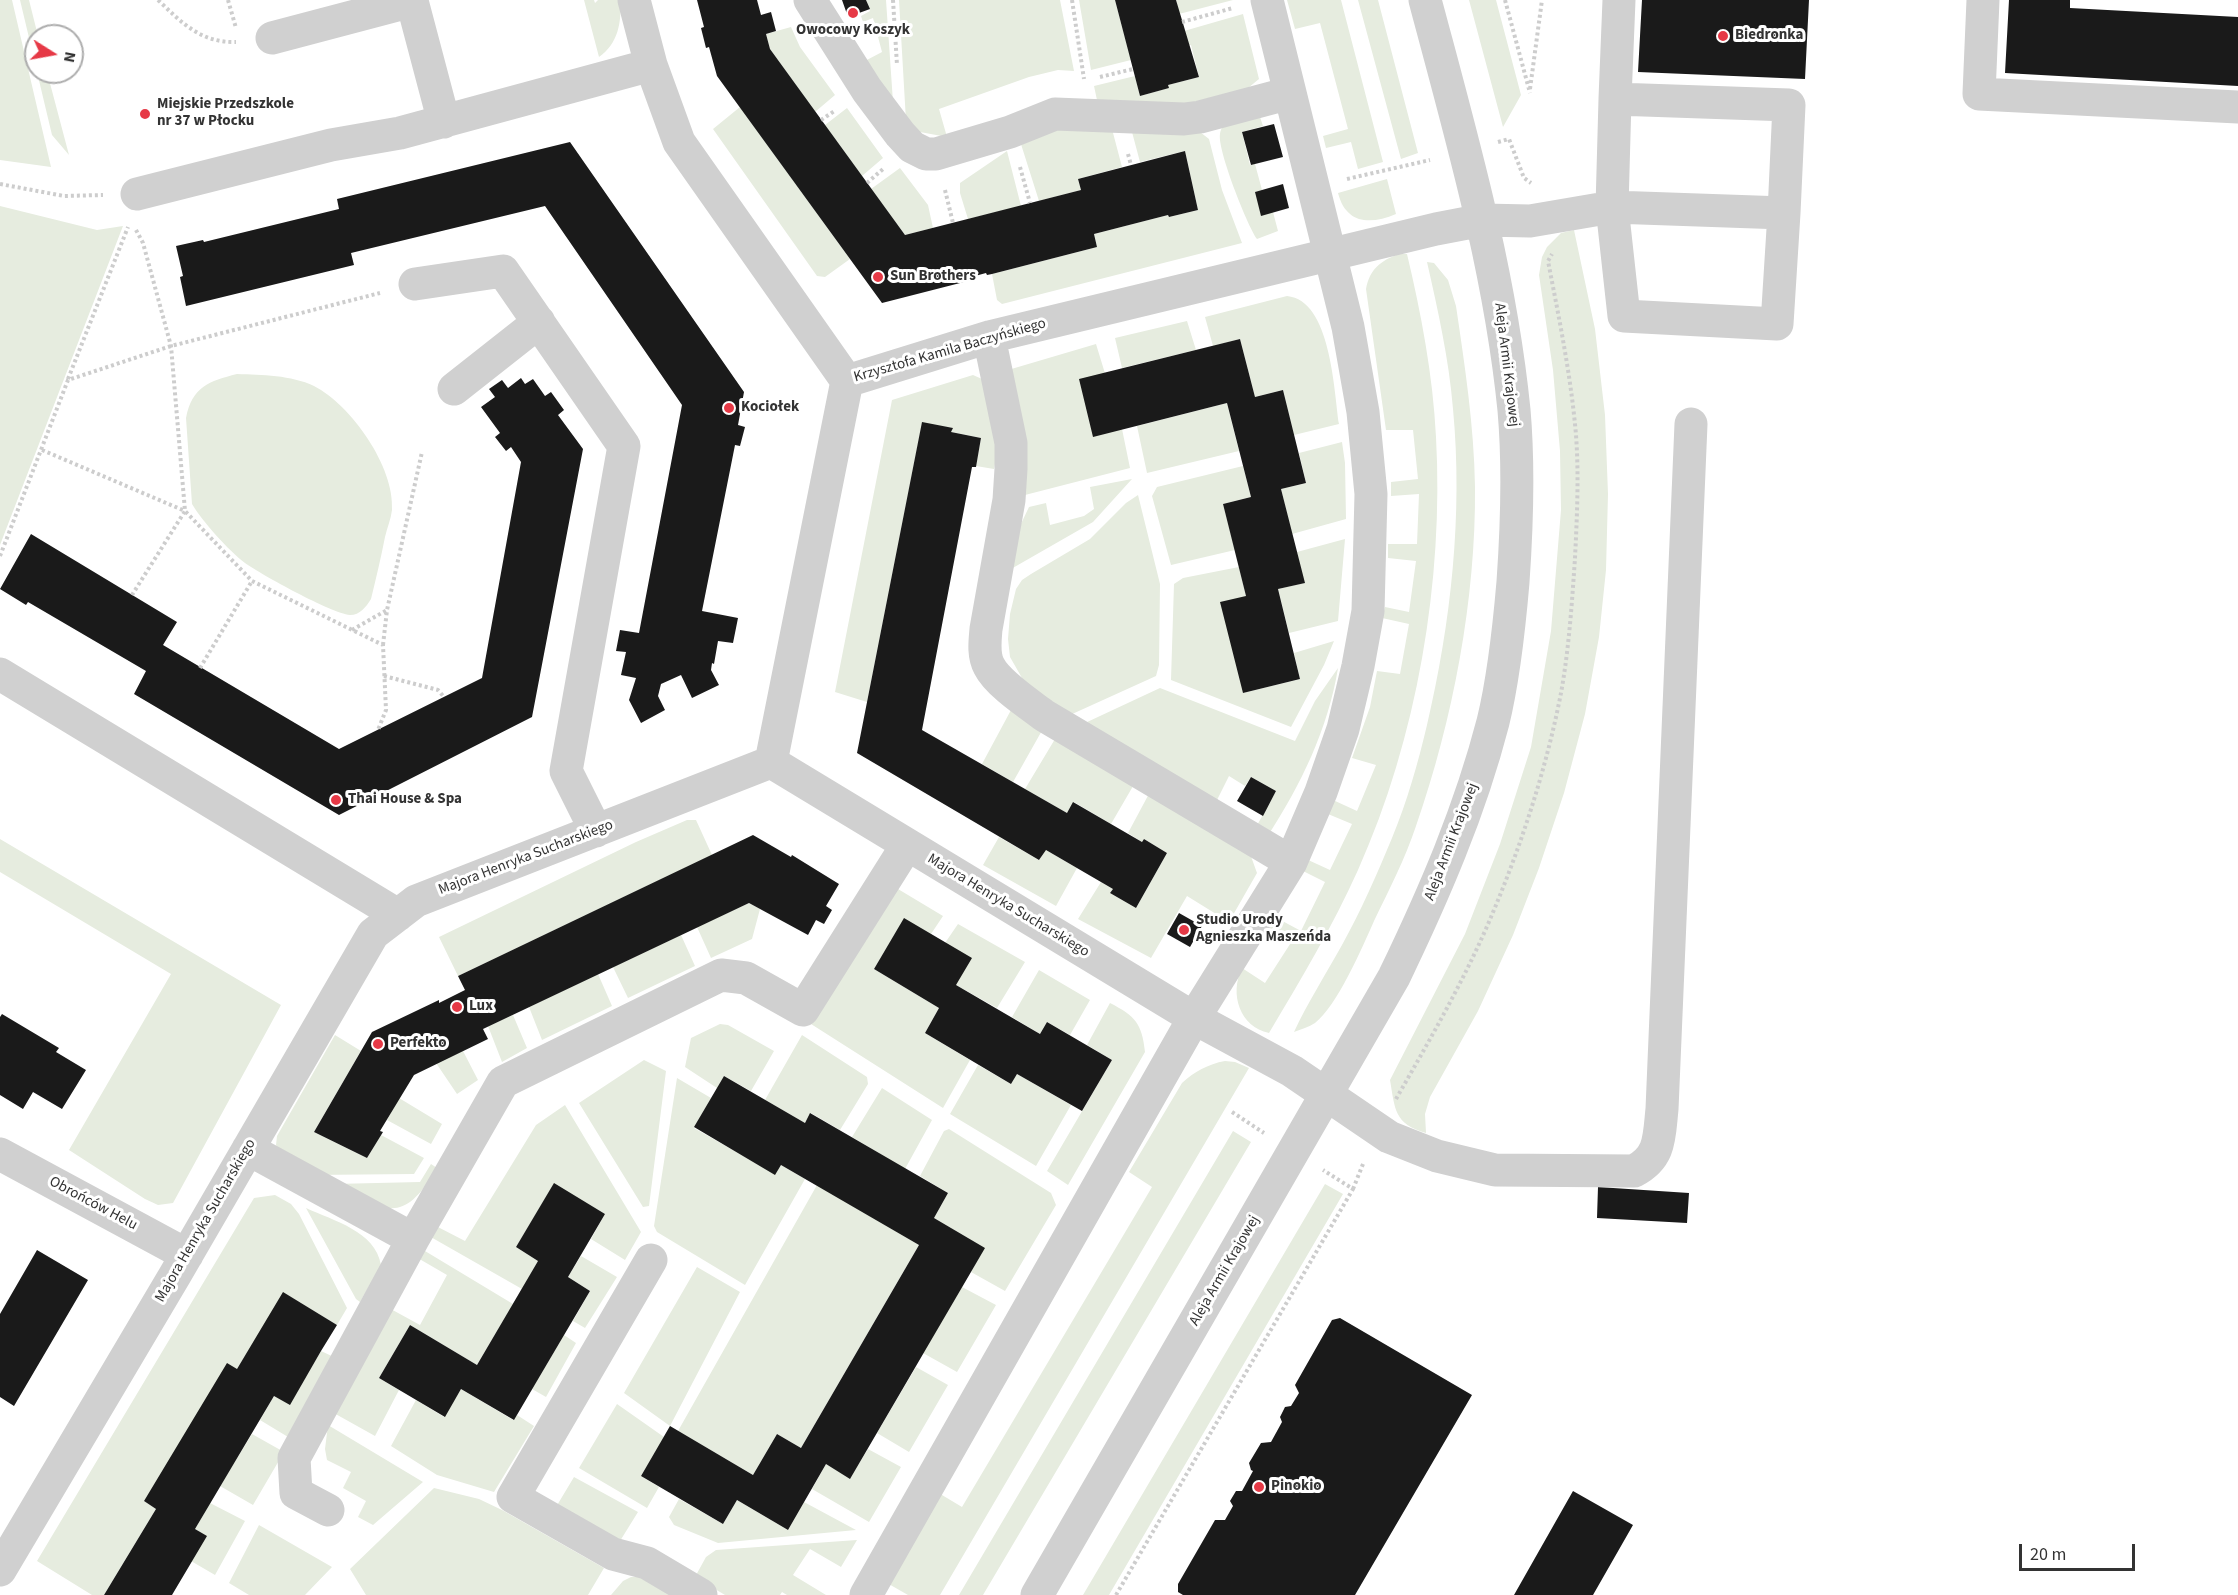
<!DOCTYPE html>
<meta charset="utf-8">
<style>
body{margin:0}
#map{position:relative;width:2238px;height:1595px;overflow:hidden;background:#fff;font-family:"Source Sans 3",sans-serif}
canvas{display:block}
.north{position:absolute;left:24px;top:24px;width:60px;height:60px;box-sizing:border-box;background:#fff;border:2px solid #adadad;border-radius:50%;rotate:101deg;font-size:16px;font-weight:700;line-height:24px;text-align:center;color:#333}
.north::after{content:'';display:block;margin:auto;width:21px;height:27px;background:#e63946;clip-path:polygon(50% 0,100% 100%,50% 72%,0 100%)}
.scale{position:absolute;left:2019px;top:1544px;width:116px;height:27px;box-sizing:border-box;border:3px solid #333;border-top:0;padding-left:8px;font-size:18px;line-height:21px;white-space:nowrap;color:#333;-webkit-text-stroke:4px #fff;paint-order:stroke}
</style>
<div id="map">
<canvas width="2238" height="1595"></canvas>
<div class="north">N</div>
<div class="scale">20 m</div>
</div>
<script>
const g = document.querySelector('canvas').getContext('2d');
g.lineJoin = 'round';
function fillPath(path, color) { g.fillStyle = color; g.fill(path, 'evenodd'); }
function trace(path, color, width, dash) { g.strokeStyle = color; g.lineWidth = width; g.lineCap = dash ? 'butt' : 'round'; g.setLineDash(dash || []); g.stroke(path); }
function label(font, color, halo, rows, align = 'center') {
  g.font = font + ' "Source Sans 3",sans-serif'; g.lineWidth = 6; g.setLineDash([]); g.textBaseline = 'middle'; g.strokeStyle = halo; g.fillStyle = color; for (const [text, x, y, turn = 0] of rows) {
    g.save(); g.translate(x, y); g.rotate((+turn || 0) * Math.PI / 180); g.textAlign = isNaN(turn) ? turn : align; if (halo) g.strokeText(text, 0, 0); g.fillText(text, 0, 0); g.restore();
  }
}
const green = new Path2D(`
 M0 0H12L51 167 0 160Z
 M20 0H29L38 36H36V67Z
 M584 0H594L595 3 598 0H620C622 22 618 44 599 57Z
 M866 0H886L893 102 863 62 882 52 873 18 863 22 861 16 870 11Z
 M899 0H1060L1074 71 1058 70 1029 77 939 109 947 137 920 132 906 121Z
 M1079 0H1115L1131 60 1091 70Z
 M1176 0H1233L1179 14Z
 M1287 0H1341L1383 162 1358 169 1351 142 1326 148 1323 136 1348 129 1320 23 1295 29Z
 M1358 0H1378L1418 153 1401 159Z
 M1469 0H1496L1521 95 1503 127Z
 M1243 14 1259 79 1248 88 1193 104 1097 100 1094 86 1135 76 1140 96 1168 88V85L1199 77 1191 45H1188L1184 31Z
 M791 27 800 47 835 95 815 112 770 49 766 34Z
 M37 72H47L69 155 52 135Z
 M740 107 850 259 825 277 817 276 713 129Z
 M847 108 883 158 862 176 825 125Z
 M1260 117 1263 126 1242 132 1250 165 1255 164 1262 190 1255 192 1273 212 1278 231 1257 239C1247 225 1217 149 1220 134 1220 131 1222 128 1223 125Z
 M1112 129 1122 167 1078 179 1081 190 1039 201 1020 141 1042 130Z
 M1132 132H1200L1209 139 1222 190 1242 243 1002 304 997 300 992 274 1097 247 1094 234 1168 215 1169 217 1198 210 1185 151 1140 162Z
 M1007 151 1021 206 968 219 960 193V183Z
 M900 168 928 205 933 228 905 235 871 189Z
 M1387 179 1396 214C1370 225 1346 224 1338 193Z
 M0 206 97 230 123 226 0 545Z
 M1574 230 1595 329 1605 415 1608 494 1606 570 1599 637 1585 714 1564 793 1539 868 1513 935 1478 1011 1430 1097 1425 1114 1426 1133C1394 1124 1395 1109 1390 1080L1465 934 1500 844 1531 747 1551 631 1561 510 1560 451 1553 370 1539 275 1542 257 1547 247 1561 233Z
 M1399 254H1407C1421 313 1433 375 1436 437 1444 580 1417 739 1358 870 1333 926 1301 979 1269 1033 1240 1027 1229 994 1242 968L1265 983 1292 941 1269 929 1275 917 1301 931 1325 882 1301 870 1306 859 1330 870 1352 824 1328 814 1333 800 1357 811 1376 765 1352 758 1370 707 1377 671 1400 674 1409 624 1382 618 1385 607 1409 612 1416 561 1388 558V544H1417L1419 494 1391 496V482L1418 479 1413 430H1386L1366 289C1370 269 1380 261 1399 254Z
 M1427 262 1434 263 1448 280 1456 306C1465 367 1474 426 1475 487 1476 599 1453 720 1416 826 1405 859 1389 890 1374 921 1362 948 1337 1006 1315 1023 1309 1027 1301 1029 1294 1032 1308 1002 1326 974 1342 945 1361 911 1377 874 1392 838 1407 802 1418 763 1427 725 1451 623 1463 514 1453 409 1449 359 1438 311 1427 262Z
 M1287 296C1331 300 1334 391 1339 424L1294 435 1283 390 1255 397 1240 339 1213 346 1205 317Z
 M1187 321 1196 350 1122 368 1115 338Z
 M1096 344 1122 429 1130 468 1025 495 1008 370Z
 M237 374C262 375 291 375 314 386 351 405 395 467 392 510 391 519 387 528 385 537 381 558 376 578 371 599 366 607 360 615 350 615 331 613 262 575 245 563 229 551 202 521 192 504L186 418C192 387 209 381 237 374Z
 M973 375 982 379 998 449 994 469 976 466 981 438 951 432 952 428 922 423 867 702 835 692 892 400Z
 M1227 403 1239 451 1147 473 1137 426Z
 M1342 442 1345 463 1346 519 1292 534 1281 489 1306 483 1299 453Z
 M1243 466 1251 497 1223 504 1235 550 1171 565 1152 496 1157 487Z
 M1132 479 1093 522 1011 569 1019 528 1029 507 1046 503 1050 525 1084 516 1094 509 1090 487Z
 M1138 495 1160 584 1159 665 1156 676 1070 715 1026 685 1010 657 1008 639 1010 614 1016 589 1022 580 1031 574 1090 539 1126 503Z
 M1345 539 1338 621 1289 633 1278 589 1304 583 1297 552Z
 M1239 567 1246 596 1243 693 1300 679 1294 653 1334 641 1324 665 1291 727 1171 680 1174 584 1183 578Z
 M1338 668C1328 729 1301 785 1267 837L1255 829 1276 791 1251 777 1245 786 1229 776 1216 802 1085 723 1160 688 1295 741 1315 701Z
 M1011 710 1044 727 1013 782 982 764Z
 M1058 734 1136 781 1111 824 1074 802 1067 813 1025 789Z
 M1151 790 1248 848 1257 873 1229 922 1187 896 1151 958 1078 919 1101 882 1113 889 1110 893 1136 908 1167 853 1144 839 1142 842 1128 833Z
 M687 820H696L712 855 458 976 439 937 636 842Z
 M999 837 1039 860 1046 850 1077 868 1056 906 983 865Z
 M0 839 281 1005 173 1203 158 1205 145 1199 69 1150 171 974 0 872Z
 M898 889 943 916 931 934 904 919 874 969 939 1008 925 1033 970 1060 943 1108 811 1024 850 957Z
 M749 903 760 909 752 939 711 958 697 927Z
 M958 924 1025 962 997 1008 956 985 945 943Z
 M681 935 695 966 628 998 613 967Z
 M1039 970 1090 1000 1070 1035 1047 1022 1040 1034 1012 1017Z
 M598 974 612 1006 542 1040 529 1007Z
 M1110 1003C1135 1016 1142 1023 1145 1052L1068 1185 1047 1171 1112 1060 1087 1045Z
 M513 1015 527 1048 502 1062 488 1026Z
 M720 1024 728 1025 774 1051 751 1091 724 1076 717 1088 685 1067 691 1038Z
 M335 1035 361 1051 314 1132 367 1158 381 1135 424 1158 414 1174 311 1175 279 1152 276 1145 277 1136Z
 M802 1035 867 1077 868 1084 840 1130 811 1113 805 1123 765 1100Z
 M463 1051 478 1080 457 1094 436 1063Z
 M644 1060 666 1071 649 1206 643 1207 579 1103Z
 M1225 1061 1235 1062 1249 1068 940 1595H908L887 1583 937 1492 962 1507 1152 1187 1129 1172 1182 1083C1194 1072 1208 1064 1225 1061Z
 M978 1065 1011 1084 1017 1074 1071 1105 1036 1166 950 1114Z
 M677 1078 711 1098 694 1128 775 1174 781 1165 805 1179 745 1285 657 1232 654 1226Z
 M882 1088 932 1120 905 1169 852 1137Z
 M399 1098 442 1124 431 1144 387 1120Z
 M565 1105 641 1232 625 1260 591 1239 605 1214 554 1184 516 1247 538 1261 522 1289 429 1236 434 1225 465 1241 536 1125Z
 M949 1129 1051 1193 1056 1205 1005 1291 971 1272 984 1248 934 1218 948 1193 920 1176 944 1131Z
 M1233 1131 1251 1142 983 1595H959Z
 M431 1164 437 1168C402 1227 386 1211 334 1184L420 1182Z
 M1325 1184 1343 1194 1109 1595H1083Z
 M817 1185 919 1245 801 1448 777 1434 753 1475 678 1431Z
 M275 1195 291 1204 299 1214 347 1308 337 1325 284 1293 237 1369 144 1501 156 1509 104 1595H92L37 1561 254 1198Z
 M306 1208C334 1221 375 1231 381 1265L360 1302 356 1299Z
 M420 1248 513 1304 477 1365 410 1325 379 1378 399 1390 375 1436 332 1412 389 1308 420 1325 447 1275 416 1257Z
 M581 1256 617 1277 585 1328 573 1321 590 1291 568 1277Z
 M697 1267 740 1292 670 1426 624 1393Z
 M962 1287 996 1305 957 1372 923 1353Z
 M564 1335 576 1343 546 1397 532 1389Z
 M321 1351 336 1358 293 1440 260 1420 274 1396 290 1404Z
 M916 1367 948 1385 909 1452 877 1433Z
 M461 1389 513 1420 517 1415 534 1426 494 1492 437 1475 391 1446 416 1400 444 1417Z
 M617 1404 664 1437 641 1476 659 1487 647 1508 579 1468Z
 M328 1425 423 1482 373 1525 358 1517 366 1501 343 1488 351 1472 327 1460 325 1449Z
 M252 1434 284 1452 253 1505 220 1486Z
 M868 1449 901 1467 869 1522 812 1489 826 1464 850 1478Z
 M574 1477 638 1512 620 1541 556 1507Z
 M434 1488 479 1499 502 1510 604 1568 588 1595H366L350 1569Z
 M679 1499 723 1524 737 1500 788 1530 804 1502 856 1530 718 1543 674 1525 669 1517Z
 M210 1503 245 1521 215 1575 191 1561 206 1536 195 1529Z
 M259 1525 332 1567 305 1595H249L229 1583Z
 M857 1540 841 1567 810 1549 793 1575 826 1595H787L782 1592 780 1595H725L695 1577 706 1557 716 1550Z
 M631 1577H641L680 1595H611L623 1581Z`);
const building = new Path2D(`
 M697 0H757L761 15 771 12 776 31 766 34 770 49 905 235 1081 190 1078 179 1185 151 1198 210 1169 217 1168 215 1094 234 1097 247 992 274 987 275 986 273 964 279V282L882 303 717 76 709 47 706 48 701 28 704 27Z
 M842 0H866L870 9 848 17Z
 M1115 0H1176L1199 77 1168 85 1169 88 1140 96Z
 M1642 0H1809L1805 79 1638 72Z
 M2009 0H2070V8L2238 17V86L2005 73Z
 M1274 124 1283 157 1251 165 1242 132Z
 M570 142 744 392 738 425 745 427 740 446 735 445 702 611 738 618 733 643 718 641 714 664 712 663 711 670 719 685 692 698 681 675 661 684 658 696 665 710 641 723 629 700 636 678 621 675 626 652 616 651 620 630 639 633 682 405 545 206 351 253 354 265 186 306 180 277 183 276 176 246 203 240 204 242 339 209 337 199Z
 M1283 184 1289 208 1261 216 1255 192Z
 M1240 339 1255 397 1283 390 1306 483 1281 489 1305 583 1278 589 1300 679 1243 693 1220 602 1246 596 1223 504 1251 497 1227 403 1093 437 1079 379Z
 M521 378 525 384 533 379 545 396 551 392 564 410 558 415 583 449 532 717 339 815 134 694 146 671 28 602 26 605 0 589 31 534 177 622 163 645 339 749 482 678 521 462 511 447 506 451 495 437 500 433 481 407 495 397 489 389 502 380 508 388Z
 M922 422 953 428 951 432 981 438 976 467H972L922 730 1067 813 1073 802 1142 842 1144 839 1167 853 1136 908 1110 893 1113 889 1046 850 1039 860 857 753Z
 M1251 777 1276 791 1263 816 1237 801Z
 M753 835 791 857 792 855 839 884 826 906 832 910 824 924 816 920 808 935 749 903 483 1029 488 1039 414 1075 380 1131 383 1132 367 1158 314 1132 372 1032 439 1000V1003L465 990 458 976Z
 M1179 913 1202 926 1190 947 1167 934Z
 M904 918 972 958 956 985 1040 1034 1047 1022 1112 1060 1082 1111 1017 1074 1011 1084 925 1033 939 1008 874 969Z
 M2 1014 59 1048 56 1052 86 1070 62 1109 33 1092 23 1109 0 1095V1017Z
 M724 1076 805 1123 810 1113 948 1193 934 1218 985 1248 850 1479 826 1464 788 1530 737 1500 723 1524 641 1476 670 1426 753 1475 777 1434 801 1448 919 1245 781 1165 775 1175 694 1127Z
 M554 1183 605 1214 568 1277 590 1291 514 1420 461 1389 445 1417 379 1378 410 1325 477 1365 538 1261 516 1247Z
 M1598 1187 1689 1193 1687 1223 1597 1218Z
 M37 1250 88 1280 14 1406 0 1397V1314Z
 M283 1292 337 1325 321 1351 290 1405 274 1396 195 1529 207 1536 172 1595H104L156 1509 144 1501 227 1363 237 1369Z
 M1340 1318 1472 1395 1355 1595H1183L1178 1592V1584L1215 1520H1225L1233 1506 1230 1501 1236 1491H1242L1253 1471 1251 1470 1249 1463 1261 1443 1271 1442 1282 1422 1280 1417 1285 1407 1291 1406 1299 1393 1295 1385 1332 1320Z
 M1573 1491 1633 1525 1593 1595H1514Z`);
const path = new Path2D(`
 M158 0C182 23 201 43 236 42
 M228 0 236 28
 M893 0 897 65
 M1072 0 1084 79
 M1505 0 1530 93
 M1182 22 1233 8
 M1100 77 1133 69
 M1530 89 1542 0
 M821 120 836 110
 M1498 142 1509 139 1524 178 1531 183
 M1128 154 1131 165
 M1020 167 1030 203
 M1347 179 1430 160
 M867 183 883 169
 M0 184 64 196 103 195
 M945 190 953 223
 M136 230 143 243 171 346 185 511 252 581 383 645 386 710 378 730
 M68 379 128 227
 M42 450 185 511 132 595
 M0 556 68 380 171 346 380 293
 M352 630 387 610
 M383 645 387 610 422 452
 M200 668 252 581
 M384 676 438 690 444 697
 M1396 1099C1432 1036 1469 972 1496 905 1524 837 1547 765 1561 693 1569 649 1572 602 1575 558 1577 517 1579 476 1576 435 1571 376 1559 318 1548 261L1552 254
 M1232 1112 1264 1133
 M1353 1189 1363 1164
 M1116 1595 1353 1189 1323 1170`);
const minor = new Path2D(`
 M634 0 651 65 679 142 847 381 989 337 1436 229 1483 220 1530 221 1612 207 1615 99 1789 105 1784 213
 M810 0 867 90 900 134 912 147 926 154H936L1010 132 1055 114 1184 119 1200 117 1290 93
 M1983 0 1979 94 2238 107
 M272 38 412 1 444 122
 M1615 99 1619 0
 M137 194 331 145 400 133 651 65
 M1612 207 1784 213 1777 324 1624 316Z
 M415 284 503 271 624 446 566 771 596 831
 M989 337 1011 443V469L1009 500 986 629C985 641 983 655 989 666 998 684 1029 704 1045 716L1291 862
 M454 389 539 322
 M0 674 398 915
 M771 762 847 381
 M248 1149 413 1239 503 1082 721 975 746 978 803 1010 907 845
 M0 1154 187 1255
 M651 1260 513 1497 613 1554 647 1563 701 1595
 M328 1510 296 1493 294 1458 413 1239
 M0 1570 175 1275 373 934 416 901 771 762 1194 1018 1292 1071 1389 1137 1437 1156 1495 1170 1634 1171C1661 1157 1659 1137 1662 1109L1691 424
 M866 1595 1194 1018 1291 862 1321 792 1343 729 1358 666 1368 611 1371 494 1363 412 1348 327 1267 0
 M1037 1595 1394 977C1434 894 1470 811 1493 722 1504 677 1509 629 1513 582 1517 525 1519 467 1514 410 1500 270 1461 135 1425 0`);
const markers = [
 [853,13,6,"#e63946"],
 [1723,36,6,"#e63946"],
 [145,114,6,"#e63946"],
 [878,277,6,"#e63946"],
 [729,408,6,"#e63946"],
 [336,800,6,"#e63946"],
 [1184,930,6,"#e63946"],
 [457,1007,6,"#e63946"],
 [378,1044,6,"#e63946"],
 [1259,1487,6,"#e63946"]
];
const poiNames = [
 ["Owocowy Koszyk",853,31,"center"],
 ["Biedronka",1735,36],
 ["Miejskie Przedszkole",157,105],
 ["nr 37 w Płocku",157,122],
 ["Sun Brothers",890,277],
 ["Kociołek",741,408],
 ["Thai House & Spa",348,800],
 ["Studio Urody",1196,921],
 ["Agnieszka Maszeńda",1196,938],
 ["Lux",469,1007],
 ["Perfekto",390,1044],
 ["Pinokio",1271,1487]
];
const streetNames = [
 ["Krzysztofa Kamila Baczyńskiego",950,351,-16],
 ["Aleja Armii Krajowej",1506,365,83],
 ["Aleja Armii Krajowej",1452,842,-69],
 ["Majora Henryka Sucharskiego",526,858,-21],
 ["Majora Henryka Sucharskiego",1008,906,31],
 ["Obrońców Helu",93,1204,28],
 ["Majora Henryka Sucharskiego",206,1221,-60],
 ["Aleja Armii Krajowej",1225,1271,-60]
];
fillPath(green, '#e6ecdf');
fillPath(building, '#1a1a1a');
trace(path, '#cdcdcd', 4, [3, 3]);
trace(minor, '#d0d0d0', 33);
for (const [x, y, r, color] of markers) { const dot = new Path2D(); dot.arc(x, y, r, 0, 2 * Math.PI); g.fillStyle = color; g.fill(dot); trace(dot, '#fff', 2); }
label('bold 15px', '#333', '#fff', poiNames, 'left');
label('15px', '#333', '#fff', streetNames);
</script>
